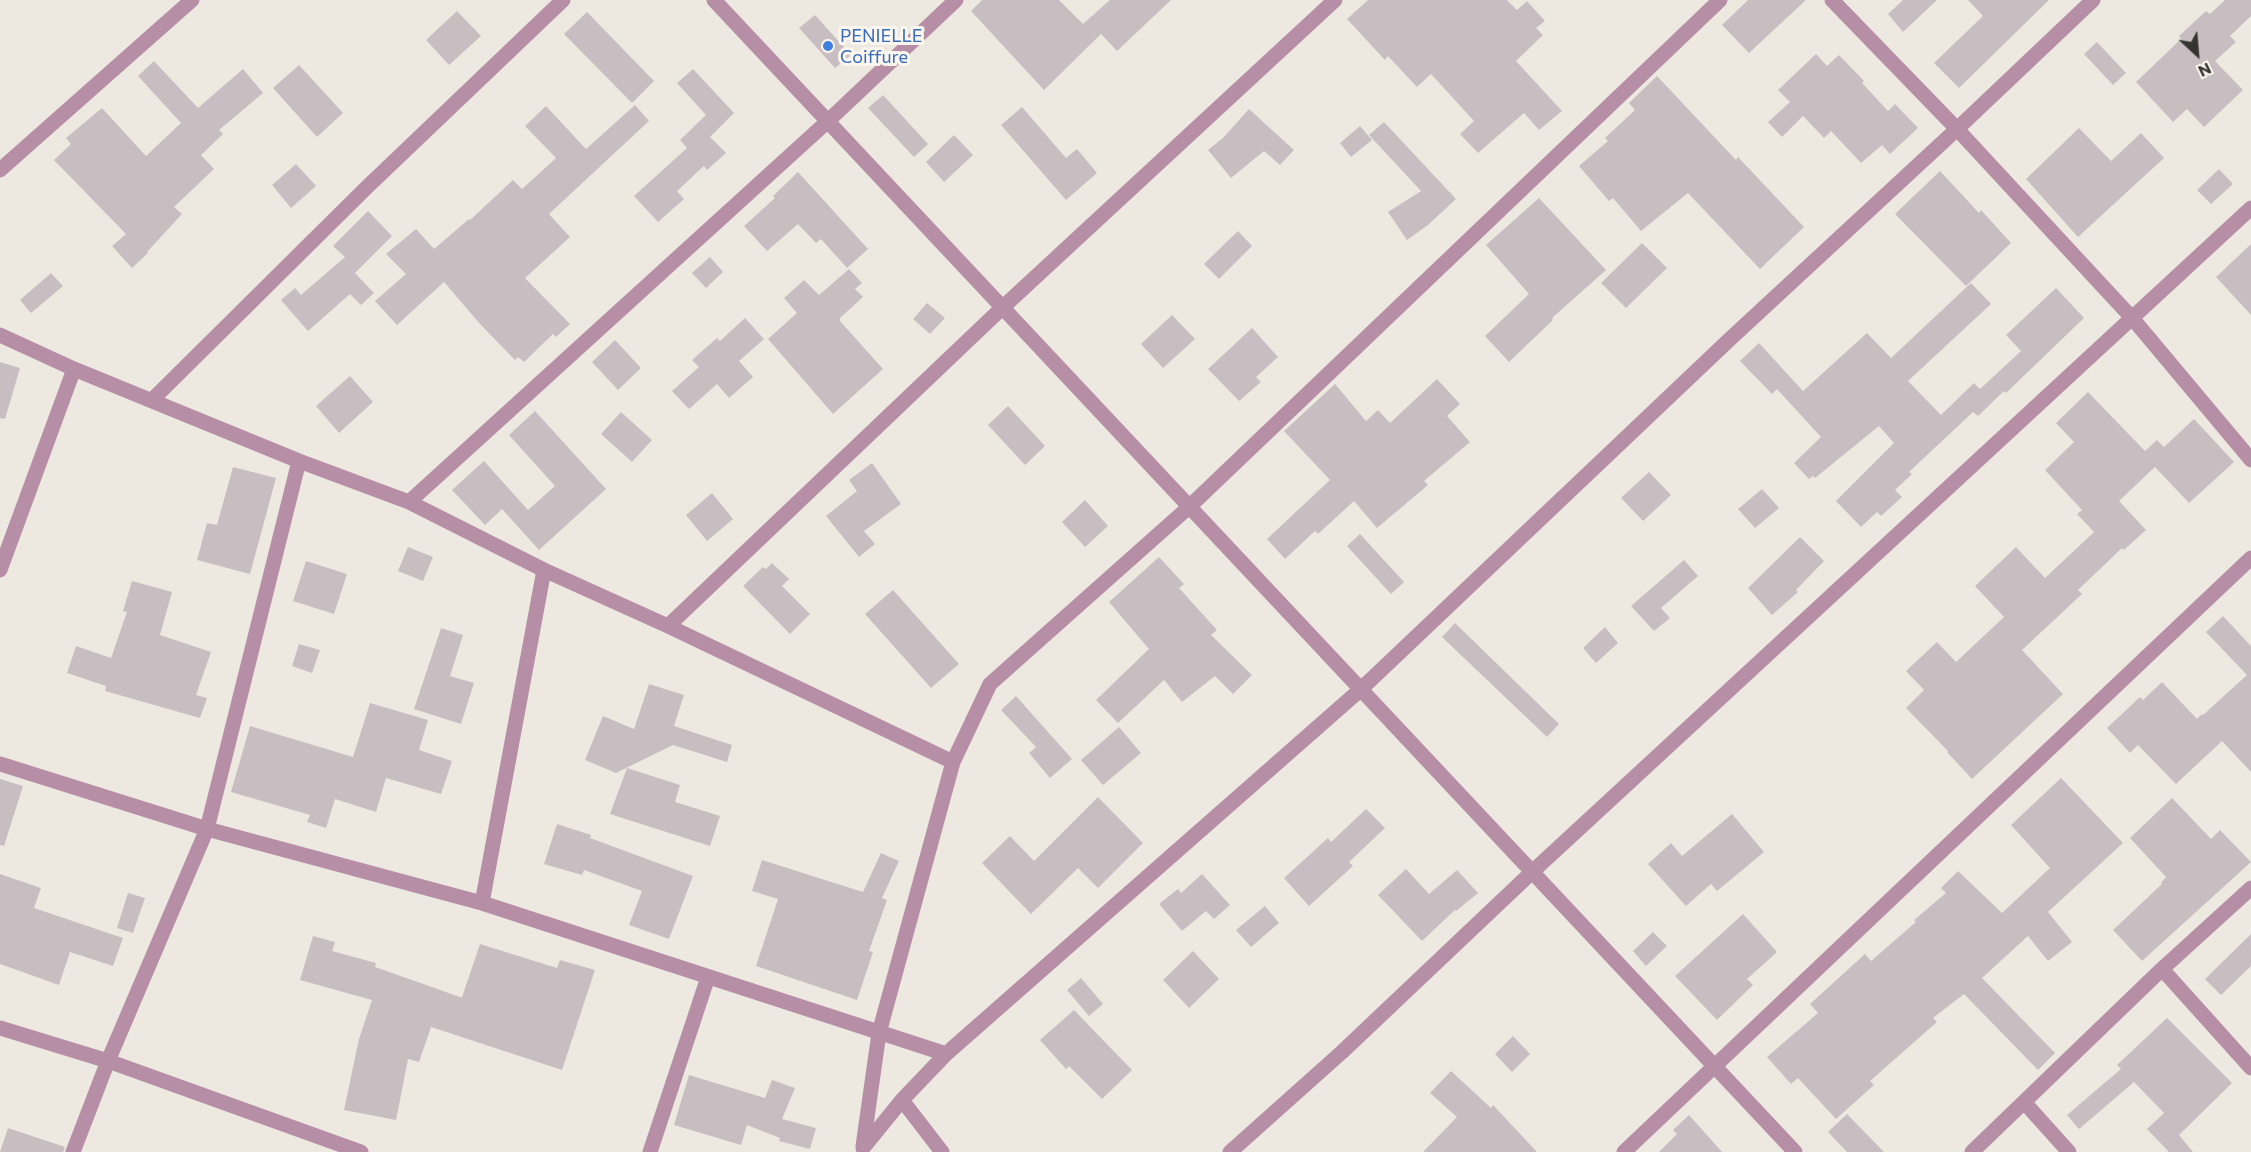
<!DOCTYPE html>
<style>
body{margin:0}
#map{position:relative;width:2251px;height:1152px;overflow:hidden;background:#eee9e0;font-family:Commissioner,sans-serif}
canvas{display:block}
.north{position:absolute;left:2167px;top:24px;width:60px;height:60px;-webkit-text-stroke:4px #fbf6ee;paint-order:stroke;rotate:154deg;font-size:16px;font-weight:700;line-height:24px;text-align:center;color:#353430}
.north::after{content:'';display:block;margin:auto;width:21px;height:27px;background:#353430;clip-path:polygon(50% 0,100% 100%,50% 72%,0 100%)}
</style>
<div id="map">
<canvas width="2251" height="1152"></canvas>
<div class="north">N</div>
</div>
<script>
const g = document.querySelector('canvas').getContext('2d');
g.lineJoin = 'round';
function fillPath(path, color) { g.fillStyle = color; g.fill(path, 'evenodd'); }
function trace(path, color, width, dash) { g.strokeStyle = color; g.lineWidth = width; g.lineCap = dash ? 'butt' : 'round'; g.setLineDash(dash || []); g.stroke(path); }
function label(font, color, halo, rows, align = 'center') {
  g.font = font + ' Commissioner,sans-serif'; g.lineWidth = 6; g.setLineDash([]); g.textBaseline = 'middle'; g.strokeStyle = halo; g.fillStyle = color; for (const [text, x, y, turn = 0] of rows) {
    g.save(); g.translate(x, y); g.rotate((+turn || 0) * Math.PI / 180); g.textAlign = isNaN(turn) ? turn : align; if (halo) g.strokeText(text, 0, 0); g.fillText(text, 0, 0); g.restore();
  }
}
const building = new Path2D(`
 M982 0H1059L1083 24 1110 0H1171L1117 51 1101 34 1044 90 971 11Z
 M1368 0H1507L1517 10 1527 1 1545 21 1536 28 1543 35 1516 61 1562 111 1539 130 1524 113 1478 153 1460 134 1474 121 1431 74 1417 87 1388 56 1385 60 1347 19Z
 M1748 0H1806L1749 53 1722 25Z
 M1903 0H1937L1903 32 1888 14Z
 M1968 0H2049L1959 88 1934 63 1983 16Z
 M2225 0H2251V16L2230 36 2236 42 2215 61 2243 90 2204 127 2187 109 2173 122 2136 82 2181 39 2179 36 2206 11 2210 14Z
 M457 11 481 36 449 65 426 40Z
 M587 12 654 81 632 103 564 34Z
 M815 15 851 55 835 68 799 28Z
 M2097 42 2126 73 2113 85 2084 54Z
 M1816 54 1827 66 1839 55 1864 81 1862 83 1888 111 1895 104 1918 128 1890 154 1882 145 1861 163 1831 131 1824 138 1803 116 1782 137 1768 122 1790 102 1778 90Z
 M154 61 198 108 243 69 263 93 219 130 223 134 201 155 214 169 174 207 182 214 147 252 148 253 132 268 112 246 126 234 54 160 71 144 66 138 102 108 146 156 181 123 138 76Z
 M299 65 343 113 317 137 273 88Z
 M693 69 734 113 710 137 726 153 707 170 704 166 677 191 684 199 658 222 634 196 687 148 680 140 706 115 677 83Z
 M1657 76 1736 160 1738 157 1804 227 1760 269 1688 193 1641 231 1613 198 1609 201 1579 166 1608 141 1605 138 1635 110 1629 103Z
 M883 95 928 144 914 157 868 108Z
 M635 105 649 121 549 214 570 237 525 278 570 324 556 337 553 334 524 362 518 357 515 360 480 324 444 282 397 325 375 301 406 274 386 254 416 229 434 249 469 219 470 220 513 180 522 189 556 158 525 126 546 106 586 149Z
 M1022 107 1066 158 1077 149 1097 173 1066 200 1001 125Z
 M1249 109 1294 150 1280 165 1264 151 1231 178 1208 150 1223 138Z
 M1384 122 1456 199 1428 225 1407 240 1388 212 1421 191 1369 135Z
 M1360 126 1372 140 1351 157 1340 143Z
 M2079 128 2111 161 2141 133 2164 158 2078 237 2026 179Z
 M954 135 973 155 944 182 926 162Z
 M296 164 316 186 291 208 272 185Z
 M2219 169 2233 184 2211 204 2197 190Z
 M1940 171 1979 213 1981 210 2011 243 1966 286 1895 214Z
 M798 172 868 249 847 268 821 239 816 243 798 224 767 251 744 226 775 198 773 196Z
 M1539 198 1606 270 1552 318 1553 320 1509 362 1485 336 1529 294 1486 245Z
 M368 211 392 236 355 273 374 293 361 305 350 294 308 331 281 300 295 288 301 295 345 257 333 246Z
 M1238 231 1252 246 1219 279 1204 264Z
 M1642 243 1667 268 1626 308 1601 283Z
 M2251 244V315L2216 277Z
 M710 257 723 272 706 288 692 273Z
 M849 269 862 283 855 289 863 297 840 318V321L883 369 833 414 768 339 797 313 784 298 804 280 819 295Z
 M51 273 63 286 31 313 20 300Z
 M1971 283 1991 304 1908 381 1941 415 1974 383 1980 389 2021 351 2006 335 2056 288 2084 318 2006 393 2004 391 1978 416 1973 412 1909 472 1912 474 1895 490 1902 497 1881 516 1877 512 1861 527 1836 501 1894 443 1879 426 1815 478 1813 476 1809 479 1794 463 1821 437 1777 389 1772 394 1740 361 1759 343 1803 391 1867 333 1891 358Z
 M927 303 945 318 930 334 913 319Z
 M1172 315 1195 339 1163 368 1141 344Z
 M745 318 764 339 739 361 753 377 729 398 717 384 689 409 672 391 699 367 692 360 717 338 720 341Z
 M1252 328 1278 357 1256 377 1261 382 1239 401 1208 369Z
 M615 340 641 368 618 390 592 362Z
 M0 362 20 368 5 419 0 418Z
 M350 376 373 402 339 433 316 406Z
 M1437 379 1460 404 1447 416 1470 442 1424 481 1428 485 1377 528 1354 501 1318 534 1315 531 1285 559 1267 539 1330 480 1284 431 1335 384 1366 421 1378 410 1390 423Z
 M2088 392 2145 451 2157 440 2164 447 2194 419 2234 462 2189 503 2155 467 2119 501 2146 530 2124 550 2122 548 2078 590 2082 594 2022 650 2063 694 1972 779 1947 752 1948 751 1906 708 1924 690 1906 671 1937 642 1956 662 2004 617 1975 586 2016 547 2045 578 2094 532 2077 514 2082 510 2045 470 2074 442 2056 423Z
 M1008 406 1045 446 1025 465 988 425Z
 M535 411 606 489 539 550 502 509 485 525 452 490 484 461 528 510 555 486 509 435Z
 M621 412 652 440 632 462 601 434Z
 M872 463 901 504 864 531 875 544 859 557 826 516 857 491 849 480Z
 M233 467 276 478 250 574 197 560 207 523 217 525Z
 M1649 472 1671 495 1643 521 1621 498Z
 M1762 489 1779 508 1755 528 1738 509Z
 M712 493 733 519 707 541 686 515Z
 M1085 500 1108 526 1085 547 1062 522Z
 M1360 534 1404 582 1391 594 1347 546Z
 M1800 537 1824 561 1796 590 1798 592 1772 615 1748 588Z
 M408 547 433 557 423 581 398 571Z
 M1159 557 1184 584 1179 588 1217 630 1211 635 1252 675 1233 694 1215 676 1182 702 1164 680 1118 723 1096 700 1149 649 1109 602Z
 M1684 560 1698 576 1661 608 1670 618 1654 631 1631 606Z
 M306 561 347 574 334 614 293 601Z
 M772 563 789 579 782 586 810 614 790 634 743 586 763 567 766 569Z
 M132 581 172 592 160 635 211 652 196 695 207 698 200 718 105 691 106 686 67 673 76 646 111 658 127 612 123 611Z
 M893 590 959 664 931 688 865 614Z
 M2223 616 2251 646V772L2222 741 2176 784 2138 745 2130 753 2107 728 2140 697 2143 700 2162 682 2197 719 2202 714 2203 715 2247 675 2206 632Z
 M1455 623 1559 724 1547 737 1442 637Z
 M1605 627 1618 643 1596 663 1583 648Z
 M441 628 463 635 450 676 474 683 461 724 414 709Z
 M299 644 320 650 312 673 292 666Z
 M649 684 684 695 674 726 732 745 727 762 673 745 616 773 585 760 603 716 634 729Z
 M1016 696 1072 759 1050 778 1029 753 1036 747 1001 710Z
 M370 703 428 720 419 750 452 761 441 794 386 778 376 812 335 799 326 828 307 822 310 815 231 792 250 726 353 757Z
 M1119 727 1141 753 1103 785 1081 760Z
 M627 768 680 785 675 802 720 816 710 846 610 814Z
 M2061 778 2123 843 2048 912 2072 942 2048 961 2028 936 1982 978 2055 1053 2038 1070 1964 994 1933 1018 1937 1022 1870 1081 1874 1085 1836 1119 1798 1078 1791 1084 1767 1057 1818 1013 1810 1004 1865 954 1871 961 1916 922 1914 920 1946 893 1941 888 1958 871 2002 913 2050 868 2011 825Z
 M0 779 23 786 4 846 0 845Z
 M1098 797 1143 843 1098 888 1078 868 1031 914 982 863 1010 836 1034 861Z
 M2172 798 2211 839 2220 830 2251 862 2142 961 2113 930 2162 884 2161 883 2166 877 2130 838Z
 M1366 809 1385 828 1349 862 1353 866 1309 906 1284 878 1328 838 1331 842Z
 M1732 814 1764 852 1717 891 1711 884 1686 906 1648 864 1671 843 1682 856Z
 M557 824 591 835 590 838 693 876 669 939 629 925 642 891 584 870 582 875 544 864Z
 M881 853 899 861 882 898 887 900 869 951 873 952 857 1000 756 966 778 899 752 891 762 860 863 892Z
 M1406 869 1429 894 1457 870 1478 893 1456 911 1455 910 1422 941 1378 895Z
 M0 874 41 888 34 908 123 938 113 966 70 952 59 985 0 964Z
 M1202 874 1230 905 1214 919 1206 911 1182 931 1159 904 1178 889 1181 893Z
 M128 893 145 898 133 933 117 928Z
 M1265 906 1279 923 1251 947 1236 930Z
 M1743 914 1777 952 1747 979 1753 985 1717 1020 1675 976Z
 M1653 932 1667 946 1646 966 1633 951Z
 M2251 934V966L2221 995 2205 979Z
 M313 936 335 942 332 951 376 963 375 967 460 997H462L480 944 557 968 560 960 595 970 562 1070 431 1027 419 1062 408 1059 396 1120 344 1110 359 1039 372 1000 300 980Z
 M1193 951 1219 979 1189 1008 1163 980Z
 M1081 978 1103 1004 1089 1016 1067 990Z
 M1074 1010 1132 1070 1102 1099 1069 1066 1066 1069 1040 1040Z
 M2167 1018 2232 1083 2179 1135 2193 1152H2169L2147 1129 2164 1113 2134 1082 2079 1129 2067 1115 2121 1069 2117 1065Z
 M1513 1036 1530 1054 1512 1072 1495 1054Z
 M1451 1071 1491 1108 1493 1105 1537 1152H1423L1457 1117 1430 1093Z
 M689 1075 765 1098 772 1080 795 1088 782 1119 816 1128 810 1149 779 1141 780 1138 747 1125 741 1145 674 1125Z
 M1847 1114 1884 1152H1847L1828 1132Z
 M1689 1115 1698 1125 1722 1152H1659L1677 1134 1673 1130Z
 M8 1128 65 1147 63 1152H0Z`);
const minor = new Path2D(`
 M714 0 1795 1152
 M1832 0 1957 129 2133 319 2251 460
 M0 170 192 0
 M0 335 74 369 299 461 409 502 544 570 668 626 953 762
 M152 400 365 189 563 0
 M409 502 828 121 956 0
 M0 570 74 369
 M668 626 1002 308 1335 0
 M0 764 207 829 482 903 946 1054
 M482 903 544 570
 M2162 969 2251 1068
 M0 1028 108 1061 361 1152
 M902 1100 942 1152
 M2024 1102 2069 1152
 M863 1146 879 1033 953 762 990 684 1189 507 1720 0
 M863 1148 902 1100 946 1054 1360 690 1730 339 1957 129 2093 0
 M73 1152 108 1061 207 829 299 461
 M650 1152 708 977
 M1230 1152 1342 1052 1531 873 2251 208
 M1624 1152 2251 558
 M1972 1152 2162 969 2251 888`);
const markers = [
 [828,46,6,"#3f7fe0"]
];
const shopNames = [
 ["PENIELLE",840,36],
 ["Coiffure",840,57]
];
fillPath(building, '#c8bec1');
trace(minor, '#b68fa7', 15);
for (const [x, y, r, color] of markers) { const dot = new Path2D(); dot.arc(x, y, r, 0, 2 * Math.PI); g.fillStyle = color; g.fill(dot); trace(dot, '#fbf6ee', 2); }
label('18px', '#366cbe', '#fbf6ee', shopNames, 'left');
</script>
